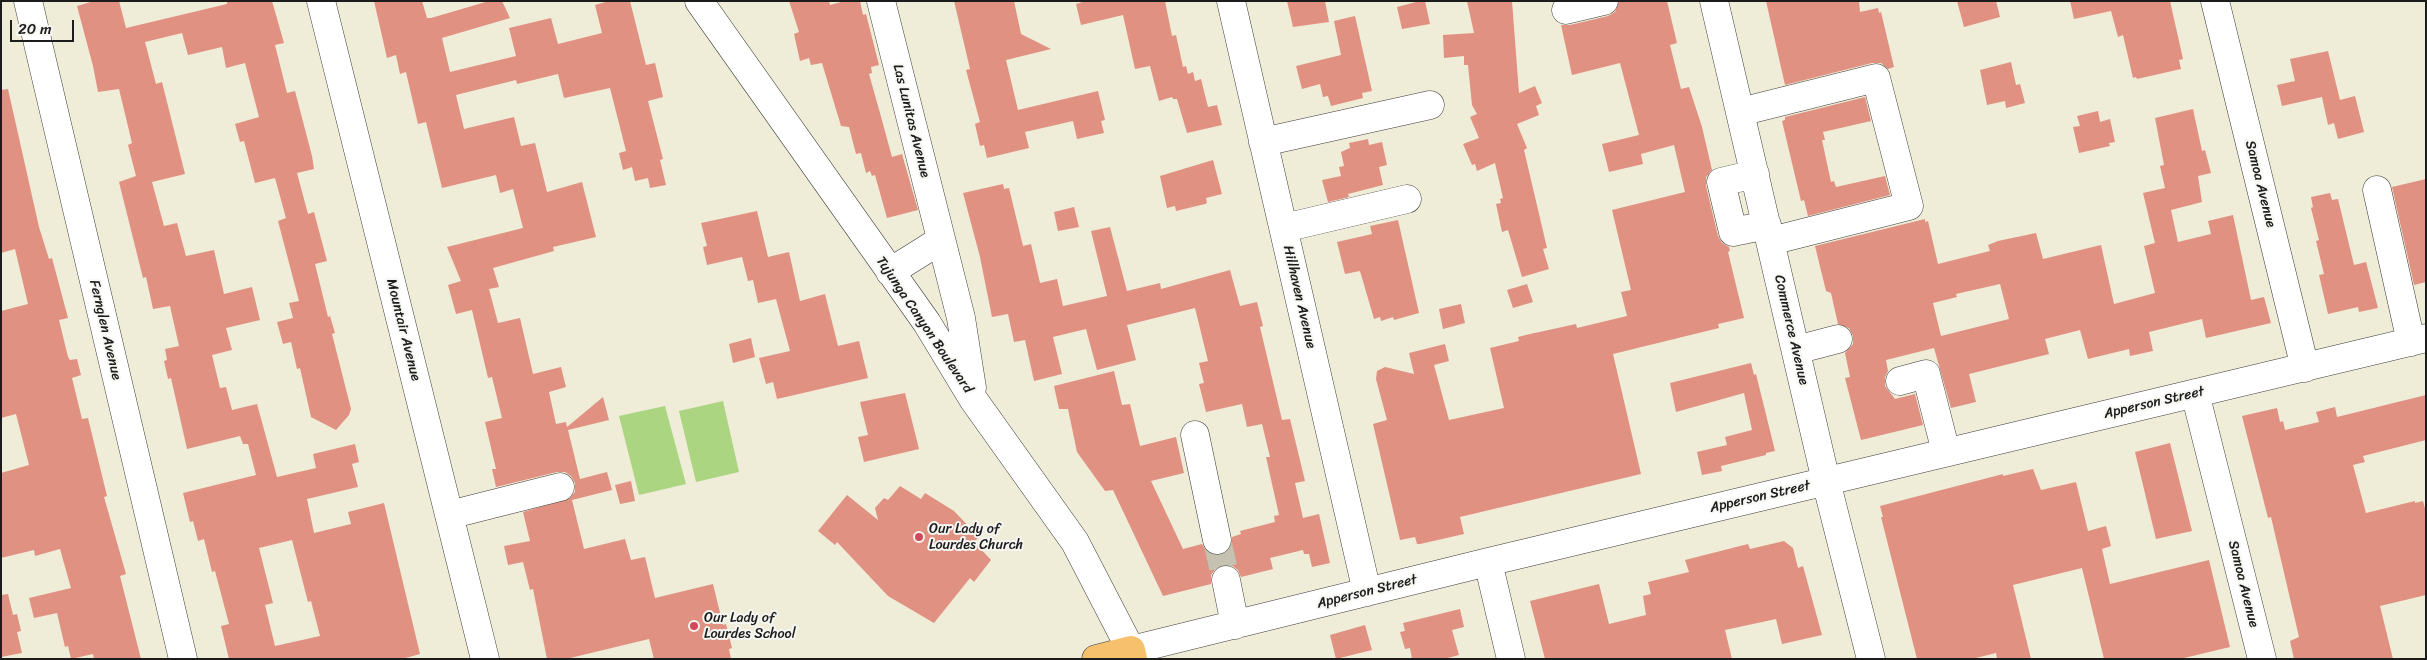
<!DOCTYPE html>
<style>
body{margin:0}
#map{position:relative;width:2427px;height:660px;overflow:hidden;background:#efecd8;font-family:Sriracha,sans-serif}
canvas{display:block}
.frame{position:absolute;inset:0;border:2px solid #1c1c1c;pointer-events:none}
.scale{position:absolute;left:10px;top:20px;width:64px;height:22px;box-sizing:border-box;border:2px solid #1c1c1c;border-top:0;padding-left:6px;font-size:15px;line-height:18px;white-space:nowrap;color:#1c1c1c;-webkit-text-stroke:4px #f6f6f2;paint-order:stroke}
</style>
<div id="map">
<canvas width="2427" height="660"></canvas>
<div class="frame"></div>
<div class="scale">20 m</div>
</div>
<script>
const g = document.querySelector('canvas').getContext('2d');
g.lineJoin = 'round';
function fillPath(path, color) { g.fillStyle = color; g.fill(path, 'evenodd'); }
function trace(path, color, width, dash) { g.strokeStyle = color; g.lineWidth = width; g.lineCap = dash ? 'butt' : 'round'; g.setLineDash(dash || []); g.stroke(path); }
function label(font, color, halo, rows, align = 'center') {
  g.font = font + ' Sriracha,sans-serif'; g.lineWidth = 4; g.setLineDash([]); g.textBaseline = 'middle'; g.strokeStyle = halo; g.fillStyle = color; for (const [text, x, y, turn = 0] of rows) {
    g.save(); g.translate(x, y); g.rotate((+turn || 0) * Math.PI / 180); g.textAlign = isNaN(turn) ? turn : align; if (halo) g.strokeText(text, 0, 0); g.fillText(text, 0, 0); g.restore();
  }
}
const green = new Path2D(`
 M723 401 739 472 696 482 679 411Z
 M665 406 686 484 639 495 619 416Z`);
const building = new Path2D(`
 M94 1H119L126 28 227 4V1H272L284 43 275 45 287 93 295 91 312 156 314 169 297 173 308 214 314 212 327 261 315 264 328 317 330 316 335 333 332 334 351 409 349 415 336 430 311 417 300 368 297 369 291 342 283 344 277 322 293 318 289 303 299 301 278 221 286 218 275 178 255 183 244 141 240 142 235 124 259 117 245 63 226 68 222 47 188 55 182 33 145 42 156 84 162 82 185 174 152 182 164 226 177 223 186 256 214 250 224 294 252 287 260 320 226 328 232 350 212 355 220 388 226 387 232 410 257 404 277 477 316 468 313 454 355 444 359 462 352 464 358 487 307 499 314 533 351 524 348 512 384 503 420 654 402 659H229L221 626 229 624 215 571 212 572 204 539 198 541 193 521 190 522 183 493 256 475 248 444H243L240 436 187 449 171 378 168 379 164 361 167 360 165 349 179 346 170 306 153 309 146 277 143 278 119 182 136 176 128 145 132 143 119 89 98 92 93 66 77 6ZM292 540 308 602 311 601 320 636 275 646 265 605 273 603 259 548Z
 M374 1H422L427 18H431L489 1H502L510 18 442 38 450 72 516 56 509 28 551 18 558 44 602 33 595 5 609 1H630L646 65 655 63 663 97 648 101 663 159 660 160 666 185 650 188 648 178 635 181 632 167 623 170 619 153 626 151 610 88 564 98 558 74 517 84 516 80 456 95 464 129 514 117 521 146 535 143 547 192 582 182 585 194 596 237 553 247 554 251 493 268 499 287 489 289 498 323 520 318 533 374 561 367 566 387 549 392 556 424 566 422 567 427 603 397 609 420 568 430 580 479 607 472 612 490 572 500 584 549 625 539 631 560 645 557 655 598 713 584 723 625 726 624 732 648 729 649 731 659H654L649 639 566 659H547L533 589 530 590 523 562 508 565 504 546 530 541 523 512 570 498 575 492V483L571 476 565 472H557L496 487 492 469H496L485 422 502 418 492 377 488 378 472 310 456 314 448 285 461 281 447 247 523 228 513 189 500 193 496 175 442 188 426 122 418 124 406 72 400 74 396 55 387 58Z
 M789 1H829L830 5 845 1H860L863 15 866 14 879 65 871 67 872 73 869 74 880 113 892 157 902 154 918 210 887 218 875 175 872 176 870 171 866 173 861 153 856 154 849 127 841 126 822 63 811 65 809 58 800 61 794 34 799 32Z
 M954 1H1014L1021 34 1051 49 1006 60 1018 110 1098 91 1105 120 1101 121 1104 133 1077 139 1073 121 1025 132 1029 148 987 158 984 145 980 146 975 124 980 122 966 70 970 69Z
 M1086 1H1165L1172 36 1176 35 1183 67 1186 66 1188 74 1193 72 1195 81 1201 79 1208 107 1217 105 1222 125 1187 133 1177 99H1173L1172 97 1159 101 1150 66 1135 69 1123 15 1081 25 1076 4Z
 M1287 1H1325L1329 22 1293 27Z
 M1420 1H1425L1430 24 1402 29 1397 7Z
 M1467 1H1512L1519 93 1535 86 1542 103 1536 106 1539 115 1517 124 1527 148 1524 150 1547 248 1543 249 1549 269 1522 277 1508 230 1502 232 1496 204 1501 203 1500 199 1503 198 1495 163 1477 171 1475 164 1472 165 1463 144 1479 138 1470 117 1477 114 1472 105 1468 65H1464V56L1444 58 1443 35 1474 33Z
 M1619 1H1667L1677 43 1670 45 1681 89 1689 87 1702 127 1712 170 1706 177V186L1718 236 1722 243 1729 247 1730 251 1728 252 1744 318 1718 324 1719 328 1613 354 1641 474 1460 517 1464 534 1420 544H1417L1415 537 1400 540 1373 424 1387 420 1376 379 1377 371 1385 367 1414 374 1409 353 1445 344 1449 361 1434 365 1449 420 1504 408 1490 348 1519 341 1518 337 1530 334 1576 324 1577 328 1627 316 1621 292 1631 290 1612 210 1685 192 1674 145 1641 154 1643 164 1609 172 1602 144 1639 135 1620 63 1572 75 1561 25H1570L1608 16 1615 12Z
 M1766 1H1859L1860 12 1878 8 1879 13 1881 12 1894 67 1888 69 1881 63H1872L1785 85Z
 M1957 1H1996L2000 17 1964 27Z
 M2070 1H2170L2183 59 2179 60 2181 69 2137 79 2136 77 2133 78 2123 35 2118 37 2111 11 2074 19Z
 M1355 16 1372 91 1362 93 1363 98 1331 106 1328 96 1323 97 1320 84 1302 89 1296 66 1341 55 1334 21Z
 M2328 51 2340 100 2355 96 2364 132 2338 139 2334 123 2328 125 2322 97 2282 106 2277 85 2295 81 2290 59Z
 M2011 62 2016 85 2020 84 2025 103 2006 108 2005 101 1987 105 1980 70Z
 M8 89 39 227 49 259 52 258 68 318 59 320 68 357 70 360 77 359 81 375 72 378 82 419 88 418 107 496 104 497 126 574 120 576 141 659H94L93 654 71 659 68 646 65 647 57 613 34 618 29 598 71 588 60 549 35 556 34 550 1 558V473L29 465 16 414 1 418V311L28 304 15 249 1 253V90Z
 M1865 97 1871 121 1823 132 1825 140H1822L1831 182 1834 181 1836 187 1885 176 1890 195 1808 216 1804 200 1801 201 1782 121 1785 120V117Z
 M2193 109 2202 151 2205 150 2211 173 2198 176 2202 202 2171 210 2178 242 2211 234 2208 221 2233 215 2251 300 2264 297 2271 323 2206 338 2202 319 2149 332 2153 351 2130 356 2129 349 2088 359 2080 330 2045 339 2049 354 1969 374 1976 402 1951 408 1934 348 1886 360 1888 371 1885 377V386L1895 399 1915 394 1923 425 1861 440 1845 378 1850 377 1845 353 1853 344V336L1849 328 1838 324 1831 293 1826 291 1815 246 1925 219V222L1928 221 1938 264 1990 251 1988 245 1998 241 2036 233 2043 259 2101 245 2114 304 2155 293 2144 246 2155 243 2143 193 2165 188 2160 166 2164 165 2155 118ZM2000 284 2009 319 1941 336 1933 303 1957 297 1956 294Z
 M2098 111 2100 122 2110 119 2115 142 2109 143 2110 146 2079 153 2073 127 2080 126 2077 116Z
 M1368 139 1369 145 1382 142 1387 165 1379 167 1383 185 1348 194 1349 197 1328 202 1322 180 1341 176 1339 167 1344 166 1341 152 1350 148 1349 143Z
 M1213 160 1222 194 1206 198 1207 203 1205 204 1176 211 1175 206 1167 208 1160 176Z
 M2426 179V282L2414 285 2392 187Z
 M1003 184 1004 189 1009 188 1023 246 1031 244 1040 283 1057 279 1063 306 1107 296 1091 231 1110 227 1127 291 1160 283 1161 289 1230 270 1240 306 1257 302 1263 326 1260 327 1282 420 1290 419 1305 481 1295 483 1303 518 1319 514 1330 563 1312 567 1309 554H1304L1303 550 1270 558 1273 569 1241 577 1238 570 1231 565H1222L1216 568 1211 575V584L1163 596 1113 490 1105 491 1077 452 1068 409H1059L1054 386 1114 371 1122 405 1130 404 1140 446 1176 437 1184 473 1151 481 1183 549 1202 544 1206 551 1213 555H1220L1227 552 1232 545V537L1241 534 1240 531 1275 522 1274 516 1279 515 1266 457H1270L1262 424 1247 427 1242 404 1206 412 1199 384 1204 383 1199 363 1208 361 1195 308 1127 325 1136 360 1097 370 1086 329 1053 337 1062 374 1034 381 1025 340 1014 342 1008 314 992 317 980 257 963 193Z
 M2330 193 2332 200 2338 199 2354 265 2366 262 2378 308 2359 312 2358 307 2328 314 2319 275 2324 274 2316 241 2319 240 2311 208 2313 207 2311 197Z
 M1074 207 1079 227 1058 231 1054 212Z
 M757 211 768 257 789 252 800 301 825 294 838 346 859 341 868 378 777 399 773 382 766 384 759 358 790 351 776 299 758 303 753 280 748 281 742 257 707 265 703 247 707 246 701 223Z
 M1398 220 1419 313 1394 320 1393 317 1381 321 1380 317 1374 319 1360 271 1345 274 1337 242 1372 234 1370 226Z
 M1527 284 1533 302 1513 308 1507 290Z
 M1461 304 1465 323 1443 329 1439 309Z
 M751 338 755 357 733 363 729 344Z
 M1751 363 1754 375 1756 374 1775 451 1766 453V455L1721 466 1722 471 1702 475 1697 452 1727 445 1725 437 1752 430 1744 393 1676 412 1670 383Z
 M905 393 919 449 864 462 858 437 868 435 860 402Z
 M2426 395V440L2363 456 2365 462 2353 465 2366 513 2415 501V503L2423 501 2426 512V595L2380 606 2393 659H2294L2290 641 2299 637 2271 517 2268 518 2242 416 2277 408 2280 422 2283 421 2285 430 2319 422 2316 412 2335 407 2337 417Z
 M2170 443 2192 531 2156 539 2135 452Z
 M2033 469 2041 490 2076 482 2088 531 2106 526 2111 546 2102 549 2110 584 2209 560 2230 647 2180 659H2104L2082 568 2013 585 2031 659H1997L1996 653 1972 659H1917L1881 517H1883L1880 506 2003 474V476Z
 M631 481 635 501 620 504 615 485Z
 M900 486 921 499 925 493 954 511 979 537 974 542 991 560 974 582 970 578 934 623 888 596 837 542 835 545 818 531 847 495 878 520 875 508 884 498 888 500Z
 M1784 541 1793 548 1798 568 1803 566 1822 635 1782 644 1776 619 1725 630 1732 659H1545L1530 601 1599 584 1609 624 1646 615 1643 596 1651 594 1648 582 1689 572 1685 560 1748 544 1750 549Z
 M8 594 13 615 17 614 21 631 17 632 22 653 1 657V595Z
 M1460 609 1464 627 1452 630 1459 655 1444 659H1412L1410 648 1405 649 1400 632 1405 631 1403 623Z
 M1365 625 1372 650 1336 659 1330 635Z`);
const minorTunnel = new Path2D(`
 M1217 540 1226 580`);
const minor = new Path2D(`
 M28 1 183 659
 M321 1 485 659
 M699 1 927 323 973 399 1075 542 1131 650 1488 562 2426 338
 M881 1 961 318 972 388
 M1231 1 1367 592
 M1714 1 1826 481 1871 659
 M2215 1 2305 368
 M1566 10 1604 1
 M1740 112 1876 78 1909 206 1771 241
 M1263 142 1430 105
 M1755 174 1721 182 1733 232 1767 225
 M2377 190 2411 342
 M1284 228 1407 199
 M890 272 941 240
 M1796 350 1838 339
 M1900 381 1926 374 1946 452
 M2195 393 2262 659
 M1195 435 1217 540
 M449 515 560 487
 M1488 562 1511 659
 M1226 580 1235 625`);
const major = new Path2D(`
 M1096 659 1131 650 1133 659`);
const markers = [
 [919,537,5,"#d1495b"],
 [694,626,5,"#d1495b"]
];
const streetNames = [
 ["Las Lunitas Avenue",911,121,76],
 ["Samoa Avenue",2260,184,76],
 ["Hillhaven Avenue",1299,297,77],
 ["Tujunga Canyon Boulevard",924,325,56],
 ["Fernglen Avenue",105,330,77],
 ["Mountair Avenue",403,330,76],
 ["Commerce Avenue",1791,330,77],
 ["Apperson Street",2154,403,-13],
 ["Apperson Street",1760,497,-13],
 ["Samoa Avenue",2243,584,76],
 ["Apperson Street",1367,592,-14]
];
const poiNames = [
 ["Our Lady of",929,529],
 ["Lourdes Church",929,545],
 ["Our Lady of",704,618],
 ["Lourdes School",704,634]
];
fillPath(green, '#abd581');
fillPath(building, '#e19181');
trace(minorTunnel, '#c5c2b2', 28, [28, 14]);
trace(minor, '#3c3b38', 29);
trace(major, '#3c3b38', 29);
trace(minor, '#fff', 28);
trace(major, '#f7c06c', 28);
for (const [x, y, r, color] of markers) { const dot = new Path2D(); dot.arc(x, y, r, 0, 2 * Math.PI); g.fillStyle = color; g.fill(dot); trace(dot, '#f6f6f2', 2); }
label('14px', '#1c1c1c', '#f6f6f2', streetNames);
label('14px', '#1c1c1c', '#f6f6f2', poiNames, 'left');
</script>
